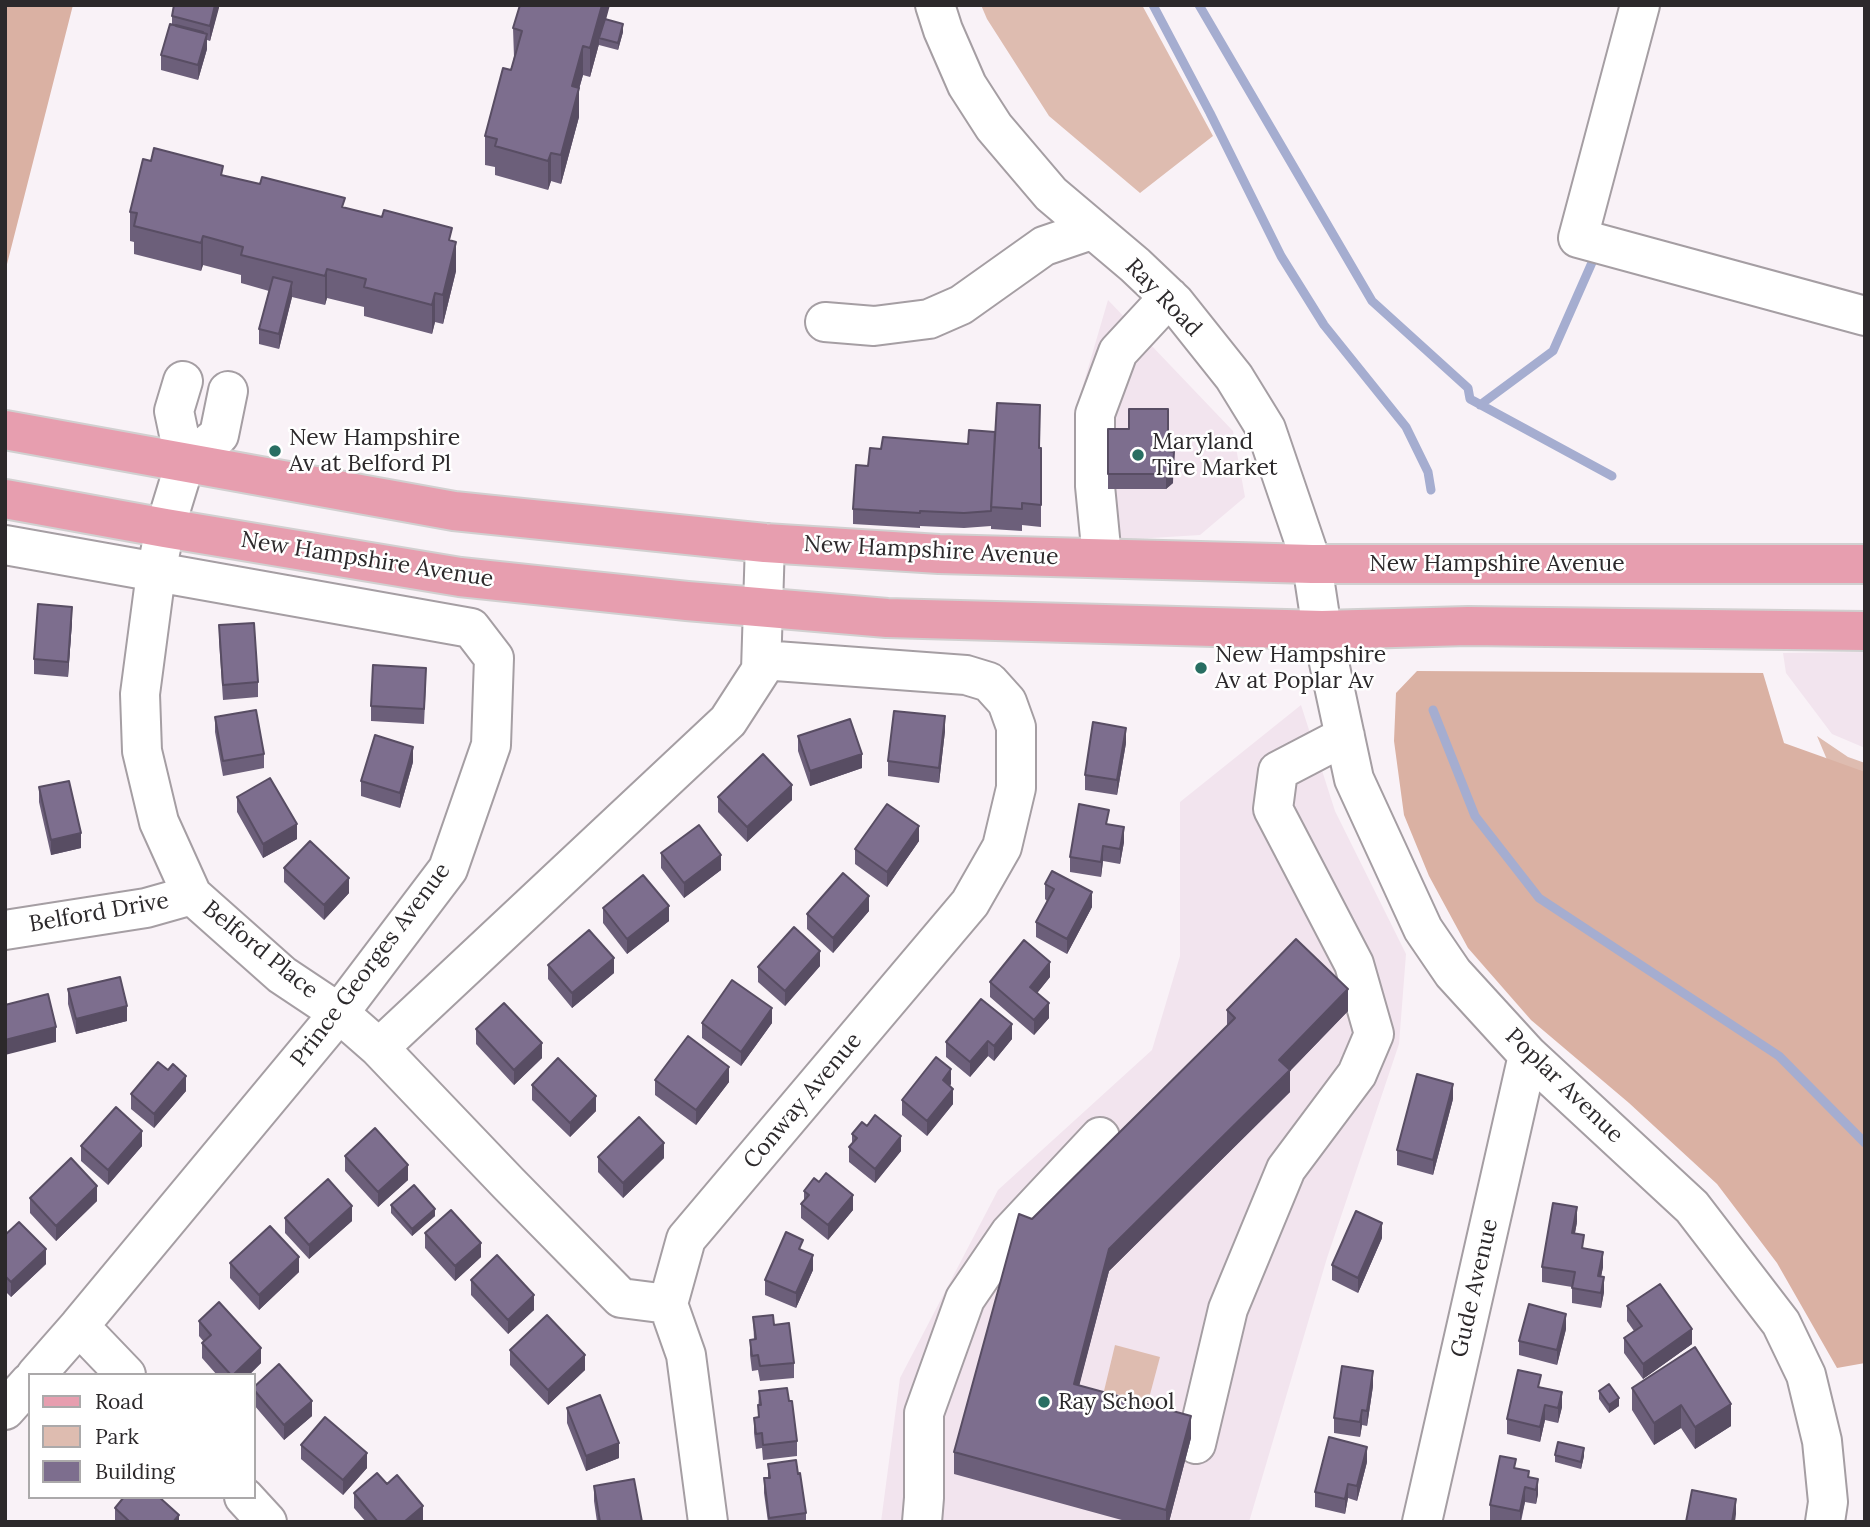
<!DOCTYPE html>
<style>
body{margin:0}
#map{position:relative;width:1870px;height:1527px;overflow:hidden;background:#f9f2f7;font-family:Lora,serif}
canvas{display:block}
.frame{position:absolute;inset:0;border:7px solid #2c292b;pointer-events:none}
.legend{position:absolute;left:28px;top:1373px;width:228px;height:126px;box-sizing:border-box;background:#fff;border:2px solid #aba9aa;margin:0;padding:9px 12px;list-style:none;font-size:21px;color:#2c292b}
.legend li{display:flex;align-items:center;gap:14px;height:35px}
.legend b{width:35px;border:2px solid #aba9aa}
</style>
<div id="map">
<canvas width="1870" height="1527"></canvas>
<div class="frame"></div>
<ul class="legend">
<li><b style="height:9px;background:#e79eaf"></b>Road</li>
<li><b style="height:19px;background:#debcb0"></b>Park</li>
<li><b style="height:19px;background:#7d6e8e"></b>Building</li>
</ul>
</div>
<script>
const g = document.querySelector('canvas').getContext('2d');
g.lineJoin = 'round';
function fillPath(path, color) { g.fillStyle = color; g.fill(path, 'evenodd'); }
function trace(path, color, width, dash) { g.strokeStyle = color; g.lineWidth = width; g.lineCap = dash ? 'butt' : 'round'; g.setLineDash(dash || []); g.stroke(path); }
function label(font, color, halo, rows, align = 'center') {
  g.font = font + ' Lora,serif'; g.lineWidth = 5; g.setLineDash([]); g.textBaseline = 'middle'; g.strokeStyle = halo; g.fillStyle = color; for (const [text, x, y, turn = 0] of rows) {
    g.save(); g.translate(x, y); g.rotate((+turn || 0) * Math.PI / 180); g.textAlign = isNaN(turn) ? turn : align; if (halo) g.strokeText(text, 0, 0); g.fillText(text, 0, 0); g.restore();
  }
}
const built = new Path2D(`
 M1108 300 1233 431 1245 497 1200 535 1087 542 1082 522 1079 399Z
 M1865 652V748L1832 734 1786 673 1783 653Z
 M1301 705 1335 811 1406 954 1399 1044 1327 1258 1249 1522H881L900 1378 998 1190 1152 1050 1180 956V802Z`);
const green = new Path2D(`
 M981 5H1142L1213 136 1140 193 1049 116 987 19Z
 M1817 736 1848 757 1865 763V785L1828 762Z
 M1115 1345 1160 1357 1148 1402 1104 1391Z`);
const forest = new Path2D(`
 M5 5H73L5 272Z
 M1417 671 1763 673 1784 743 1865 772V1363L1837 1368 1777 1263 1717 1184 1629 1103 1531 1020 1468 948 1429 876 1404 815 1394 741 1396 693Z`);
const stream = new Path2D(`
 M1153 5 1210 113 1281 256 1324 325 1406 427 1428 472 1431 490
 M1199 5 1372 301 1468 388 1470 399 1612 476
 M1480 405 1553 351 1594 258
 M1433 710 1475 816 1539 898 1779 1056 1865 1143`);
const minor = new Path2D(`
 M935 5 943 30 967 85 994 127 1051 194 1135 265 1175 303 1234 377 1266 429 1312 564 1322 630 1354 779 1423 929 1453 973 1528 1055 1692 1207 1781 1323 1806 1375 1822 1441 1828 1502 1825 1522
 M1640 5 1578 238 1865 316
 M825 322 874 326 929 319 961 305 1044 246 1091 230
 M183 381 174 411 185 463 165 528 156 573 140 694 142 751 159 822 192 895 282 975 339 1013 379 1048 508 1183 621 1298 668 1304
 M185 463 219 435 228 391
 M5 545 471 628 494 658 491 745 448 869 339 1013 79 1326 36 1375
 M1102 558 1095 486V414L1118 352 1169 297
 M5 930 146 908 192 895
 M379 1048 728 721 761 670 765 543
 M79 1326 126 1375
 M5 1410 30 1382
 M1196 1444 1228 1309 1286 1169 1357 1074 1374 1034 1354 964 1273 809 1278 771 1345 736
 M244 1497 267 1522
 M708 1522 686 1355 668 1304 686 1239 970 903 1002 847 1016 788V727L1007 702 989 682 966 675 762 660
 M922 1522 924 1498V1413L965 1299 1010 1233 1100 1137
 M1422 1522 1528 1055`);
const major = new Path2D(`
 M5 430 454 511 765 543 939 554 1312 564H1865
 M5 499 165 528 460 577 687 601 887 618 1322 630 1468 626 1865 631`);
const wall = new Path2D(`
 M219 5 210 41 207 40V49L198 80 161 70V55L172 25V16Z
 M606 20 623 32 618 50 599 45V44L590 77 583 75 579 89V117L561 184 551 181 548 190 495 175V167L485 165V136L511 70 514 57 513 28Z
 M151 161 223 175 345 208 452 241 456 271 443 324 435 322 432 334 364 316V307L327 298 325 305 292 297 279 349 259 344V329L269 291 241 283V275L203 265 201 271 134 254V242L130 241V212Z
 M1108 429 1168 451 1173 483 1166 489H1108Z
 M968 444 1041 448V527L1022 525V531L991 529V526L964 528 920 526V528L853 524V509L868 466 881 449Z
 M72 622 68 677 34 674V659Z
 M219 625 258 682V697L223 700 219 640Z
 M426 682 424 724 371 721V706Z
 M215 717 264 754V768L223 776 215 732Z
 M945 731 939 783 888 776V761Z
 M798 736 862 768 810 786 798 751Z
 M1126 743 1117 795 1085 790V775Z
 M413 762 400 808 361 796V781Z
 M39 787 81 848 51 855 39 802Z
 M237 797 297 839 263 858 237 812Z
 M718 797 792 800 747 842 718 812Z
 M1109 824 1124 842 1120 864 1103 861 1101 877 1070 872V857Z
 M919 841 887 887 855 864V849Z
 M661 853 721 870 684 898 661 868Z
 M284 868 349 893 324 920 284 882Z
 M1045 884 1092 907 1067 954 1036 937V922L1047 901 1045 899Z
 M603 908 669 921 627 954 603 923Z
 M869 911 833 953 807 929V914Z
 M548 965 614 973 572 1008 548 979Z
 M820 966 785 1006 758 982V967Z
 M1050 977 1037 993 1049 1018 1034 1035 990 997V982Z
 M68 989 127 1021 76 1034 68 1004Z
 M1227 1010 1348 1011 1290 1071V1092L1109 1271 1079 1385 1191 1438 1169 1522H1129L954 1474V1452L1032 1219 1227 1027Z
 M702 1023H772L741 1066 702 1038Z
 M476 1029 542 1058 514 1085 476 1044Z
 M1012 1039 994 1061 988 1056 970 1077 946 1057V1042Z
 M655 1080 729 1082 696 1125 655 1095Z
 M951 1084 950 1086 953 1104 927 1136 902 1115V1100Z
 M532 1085 596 1111 570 1137 532 1100Z
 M186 1091 154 1128 131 1109V1094Z
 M1453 1099 1433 1175 1397 1165V1150Z
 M852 1134 901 1151 875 1183 849 1162V1147L852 1144Z
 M81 1146H142L108 1185 81 1161Z
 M345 1156 408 1180 378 1207 345 1171Z
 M598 1157 664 1158 623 1198 598 1172Z
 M804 1191 853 1210 828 1240 801 1218V1204L804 1200Z
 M30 1198 97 1201 56 1241 30 1213Z
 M391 1205 435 1216 412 1236 391 1213Z
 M285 1218 352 1221 309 1259 285 1233Z
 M1577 1222 1575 1233 1584 1249 1603 1267 1601 1277 1604 1292 1601 1308 1572 1303V1287L1542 1282V1267Z
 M425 1233 481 1257 455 1281 425 1248Z
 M5 1235 46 1264 11 1297 5 1291Z
 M1382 1238 1358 1293 1332 1280V1265Z
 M803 1251 813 1270 796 1308 765 1295V1280Z
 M230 1263 299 1272 259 1310 230 1278Z
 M471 1280 534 1310 508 1334 471 1295Z
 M1627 1306 1692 1344 1643 1379 1624 1353V1338L1634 1331 1627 1321Z
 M753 1317 774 1325 794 1363V1378L760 1381 758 1370 752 1371 750 1355V1340L754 1339Z
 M199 1321 261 1363 249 1375H217L202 1358V1343L204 1342 199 1336Z
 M1566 1329 1557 1365 1519 1355V1341Z
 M1695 1347 1731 1426 1695 1449 1681 1428 1654 1445 1632 1410V1388Z
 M510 1350 585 1370 548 1405 510 1365Z
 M1373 1386 1367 1426 1362 1425 1360 1437 1334 1433V1418Z
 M254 1387 312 1416 284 1440 254 1405Z
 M1541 1387 1562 1407 1558 1423 1545 1420 1540 1442 1507 1434V1419Z
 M759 1391 789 1401 797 1441V1456L763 1460 762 1448 756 1449 754 1433V1418L758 1417Z
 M1599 1391 1619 1406 1609 1413 1599 1399Z
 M567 1408 619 1458 586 1471 567 1423Z
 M301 1445 367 1468 343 1495 301 1459Z
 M1555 1455 1584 1456 1581 1469 1555 1462Z
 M1367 1462 1357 1501 1348 1498 1345 1514 1315 1507V1492Z
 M768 1464 806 1513V1522H768L764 1493V1478H768Z
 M1516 1468 1529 1477 1538 1494 1536 1504 1525 1502 1521 1522H1499L1490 1520V1505Z
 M387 1484 423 1521 422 1522H366L354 1508V1493Z
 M594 1486 642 1522H597L594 1501Z
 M115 1508 179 1522H115Z`);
const shadedWall = new Path2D(`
 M215 5H219V8L210 41V26Z
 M602 5H610L601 38H599V44L590 77V48Z
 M623 24V32L618 50V43Z
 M207 34V49L198 80V65Z
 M583 46V75L579 89V117L561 184V155L572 86Z
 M551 153V181L548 190V161Z
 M203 236V265L201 271V243Z
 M456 242V271L443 324V295Z
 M327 269V298L325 305V276Z
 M292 282V297L279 349V334Z
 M435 293V322L432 334V305Z
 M1174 452 1173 483 1166 489V474Z
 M72 607V622L68 677V662Z
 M945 716V731L939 783V768Z
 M1126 728V743L1117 795V780Z
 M413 747V762L400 808V793Z
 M862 754V768L810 786V771Z
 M792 785V800L747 842V827Z
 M297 824V839L263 858V844Z
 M919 826V841L887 887V872Z
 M1124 827V842L1120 864V849Z
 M81 833V848L51 855V840Z
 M5 843H6V858H5Z
 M1103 846V861L1101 877V862Z
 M721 855V870L684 898V883Z
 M349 878V893L324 920V905Z
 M1092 892V907L1067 954V939Z
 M869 896V911L833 953V938Z
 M669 906V921L627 954V939Z
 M820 951V966L785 1006V991Z
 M614 958V973L572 1008V993Z
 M1050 962V977L1030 1002V987Z
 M1348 989V1011L1290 1071V1092L1109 1271 1074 1406V1384L1109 1249 1279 1060Z
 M1049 1003V1018L1034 1035V1020Z
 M127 1006V1021L76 1034V1019Z
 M772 1008V1023L741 1066V1052Z
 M1012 1024V1039L994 1061V1046Z
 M56 1027V1042L5 1055V1040Z
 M988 1041V1056L970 1077V1062Z
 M542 1043V1058L514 1085V1070Z
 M729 1067V1082L696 1125V1110Z
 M951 1069V1084L943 1095V1080Z
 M186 1076V1091L154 1128V1114Z
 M1453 1084V1099L1433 1175V1160Z
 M953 1089V1104L927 1136V1121Z
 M596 1096V1111L570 1137V1123Z
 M142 1131V1146L108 1185V1170Z
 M901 1136V1151L875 1183V1169Z
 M664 1143V1158L623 1198V1183Z
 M408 1165V1180L378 1207V1192Z
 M97 1186V1201L56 1241V1226Z
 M853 1195V1210L828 1240V1225Z
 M352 1206V1221L309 1259V1245Z
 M1577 1207V1222L1572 1248V1233Z
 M435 1209V1216L412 1236V1229Z
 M1382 1223V1238L1358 1293V1278Z
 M481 1243V1257L455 1281V1266Z
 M46 1249V1264L11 1297V1282Z
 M1603 1252V1267L1598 1291V1276Z
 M813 1255V1270L796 1308V1293Z
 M299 1257V1272L259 1310V1295Z
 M1604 1277V1292L1601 1308V1293Z
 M534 1295V1310L508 1334V1320Z
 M1566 1314V1329L1557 1365V1350Z
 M1692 1329V1344L1643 1379V1364Z
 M261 1348V1363L249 1375H233Z
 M585 1355V1370L548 1405V1390Z
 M1373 1371V1386L1367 1426V1411Z
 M1562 1392V1407L1558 1423V1408Z
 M1619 1398V1406L1609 1413V1405Z
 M312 1401V1416L284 1440V1425Z
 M1731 1404V1426L1695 1449V1427Z
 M1545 1405V1420L1540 1442V1427Z
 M1681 1405V1428L1654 1445V1423Z
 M1362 1410V1425L1360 1437V1422Z
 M1191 1416V1438L1169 1522H1166V1510Z
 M619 1443V1458L586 1471V1456Z
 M1367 1447V1462L1357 1501V1486Z
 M1584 1448V1456L1581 1469V1462Z
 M367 1453V1468L343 1495V1480Z
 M1538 1479V1494L1536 1504V1490Z
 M1348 1484V1498L1345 1514V1499Z
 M1525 1487V1502L1520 1522V1511Z
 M1736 1499V1514L1735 1522H1732Z
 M423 1506V1521L422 1522H404Z
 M179 1515V1522H173Z`);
const building = new Path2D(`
 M174 5H215L210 26 172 16Z
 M520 5H602L590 48 583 46 572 86 579 88 561 155 551 153 548 161 495 146 497 139 485 136 503 68 511 70 522 31 513 28Z
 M605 19 623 24 618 43 599 38Z
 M170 24 207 34 198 65 161 55Z
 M176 25 203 32V33L176 26Z
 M154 148 223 166 221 175 260 184 262 177 345 198 342 207 382 217 384 210 452 228 449 240 456 242 443 295 435 293 432 305 364 287 366 279 327 269 325 276 241 255 243 247 203 236 201 243 134 226 137 213 130 212 143 159 151 161Z
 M273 277 292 282 279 334 259 329Z
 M997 403 1040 405 1039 448H1041V505L1022 503V509L991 507Z
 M1129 409H1168V451L1174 452 1173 468 1166 474H1108V429H1129Z
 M969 430 995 432 991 511 964 513 920 511V513L853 509 856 465 868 466 870 448 881 449 883 437 968 444Z
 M38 604 72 607 68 662 34 659Z
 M254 623 258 682 223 685 219 625Z
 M373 665 426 668 424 709 371 706Z
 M256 710 264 754 223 761 215 717Z
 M894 711 945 716 939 768 888 761Z
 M850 719 862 754 810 771 798 736Z
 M1093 722 1126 728 1117 780 1085 775Z
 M375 735 413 747 400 793 361 781Z
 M763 754 792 785 747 827 718 797Z
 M270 778 297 824 263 844 237 797Z
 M69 781 81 833 51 840 39 787Z
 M887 804 919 826 887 872 855 849Z
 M1079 804 1109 810 1106 824 1124 827 1120 849 1103 846 1101 862 1070 857Z
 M699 825 721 855 684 883 661 853Z
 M310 841 349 878 324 905 284 868Z
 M1052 871 1092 892 1067 939 1036 922 1054 889 1045 884Z
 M843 873 869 896 833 938 807 914Z
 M643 875 669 906 627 939 603 908Z
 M794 927 820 951 785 991 758 967Z
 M589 930 614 958 572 993 548 965Z
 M1296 939 1348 989 1279 1060 1290 1070 1109 1249 1074 1384 1191 1416 1166 1510 954 1452 1019 1214 1032 1219 1235 1018 1227 1010Z
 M1024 940 1050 962 1030 987 1049 1003 1034 1020 990 982Z
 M120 977 127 1006 76 1019 68 989Z
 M732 980 772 1008 741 1052 702 1023Z
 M48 994 56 1027 5 1040V1005Z
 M981 999 1012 1024 994 1046 988 1041 970 1062 946 1042Z
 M504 1003 542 1043 514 1070 476 1029Z
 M688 1036 729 1067 696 1110 655 1080Z
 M936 1057 951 1069 943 1080 953 1089 927 1121 902 1100Z
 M558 1058 596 1096 570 1123 532 1085Z
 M158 1062 168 1070 173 1064 186 1076 154 1114 131 1094Z
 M1417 1074 1453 1084 1433 1160 1397 1150Z
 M116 1107 142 1131 108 1170 81 1146Z
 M875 1115 901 1136 875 1169 849 1147 857 1138 852 1134 862 1122 867 1126Z
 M639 1117 664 1143 623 1183 598 1157Z
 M375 1128 408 1165 378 1192 345 1156Z
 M71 1158 97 1186 56 1226 30 1198Z
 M826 1173 853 1195 828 1225 801 1204 809 1195 804 1191 814 1178 819 1182Z
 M328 1179 352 1206 309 1245 285 1218Z
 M414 1185 435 1209 412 1229 391 1205Z
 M1553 1203 1577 1207 1572 1233 1584 1235 1582 1248 1603 1252 1598 1276 1604 1277 1601 1293 1572 1288 1575 1272 1542 1267Z
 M451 1210 481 1243 455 1266 425 1233Z
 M1356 1211 1382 1223 1358 1278 1332 1265Z
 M19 1222 46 1249 11 1282 5 1276V1235Z
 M270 1226 299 1257 259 1295 230 1263Z
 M786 1232 803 1240 799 1249 813 1255 796 1293 765 1280Z
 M497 1255 534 1295 508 1320 471 1280Z
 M1660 1284 1692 1329 1643 1364 1624 1338 1642 1326 1627 1306Z
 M219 1302 261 1348 233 1375H231L202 1343 211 1335 199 1321Z
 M1529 1304 1566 1314 1557 1350 1519 1341Z
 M547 1315 585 1355 548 1390 510 1350Z
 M773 1315 774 1325 789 1323 794 1363 760 1366 758 1355 752 1356 750 1340 756 1339 753 1317Z
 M1695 1347 1731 1404 1695 1427 1681 1405 1654 1423 1632 1388Z
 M279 1364 312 1401 284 1425 254 1390V1387Z
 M1342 1366 1373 1371 1367 1411 1362 1410 1360 1422 1334 1418Z
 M1518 1370 1541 1375 1538 1387 1562 1392 1558 1408 1545 1405 1540 1427 1507 1419Z
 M1609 1384 1619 1398 1609 1405 1599 1391Z
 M787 1388 789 1401H792L797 1441 763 1445 762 1433 756 1434 754 1418 759 1417 758 1405H761L759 1391Z
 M600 1395 619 1443 586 1456 567 1408Z
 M325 1417 367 1453 343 1480 301 1445Z
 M1329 1437 1367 1447 1357 1486 1348 1484 1345 1499 1315 1492Z
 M1558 1442 1584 1448 1581 1462 1555 1455Z
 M1500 1456 1516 1459 1514 1468 1529 1471 1528 1477 1538 1479 1536 1490 1525 1487 1520 1511 1490 1505Z
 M796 1460 798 1474 800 1473 806 1513 769 1518 764 1478H770L768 1464Z
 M377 1473 387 1484 397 1475 423 1506 404 1522H378L354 1493Z
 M634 1479 642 1522H600L594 1486Z
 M1692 1490 1736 1499 1732 1522H1686Z
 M124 1497H159L179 1515 173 1522H130L115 1508Z`);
const markers = [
 [275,451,7,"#286e62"],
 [1138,455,7,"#286e62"],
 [1201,668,7,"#286e62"],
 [1044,1402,7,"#286e62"]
];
const streetNames = [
 ["Ray Road",1163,298,46],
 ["New Hampshire Avenue",931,551,3],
 ["New Hampshire Avenue",367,560,9],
 ["New Hampshire Avenue",1497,564],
 ["Belford Drive",99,913,-10],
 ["Belford Place",260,950,39],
 ["Prince Georges Avenue",371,965,-53],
 ["Poplar Avenue",1564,1086,44],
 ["Conway Avenue",803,1101,-50],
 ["Gude Avenue",1475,1288,-77]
];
const poiNames = [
 ["New Hampshire",289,438],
 ["Av at Belford Pl",289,464],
 ["Maryland",1152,442],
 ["Tire Market",1152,468],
 ["New Hampshire",1215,655],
 ["Av at Poplar Av",1215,681],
 ["Ray School",1058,1402]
];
fillPath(built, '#f2e4ee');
fillPath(green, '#debcb0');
fillPath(forest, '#dab1a3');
trace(stream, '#a5add0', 9);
trace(minor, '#a59ea3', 42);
trace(major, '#d1d0d0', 42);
trace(minor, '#fff', 38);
trace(major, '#e79eaf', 38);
fillPath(wall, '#6c5f7a');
fillPath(shadedWall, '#584d63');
fillPath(building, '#7d6e8e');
trace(building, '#584d63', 2);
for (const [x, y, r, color] of markers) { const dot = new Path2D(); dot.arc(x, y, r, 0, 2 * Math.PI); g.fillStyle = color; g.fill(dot); trace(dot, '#fff', 2.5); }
label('23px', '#2c292b', '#fff', streetNames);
label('23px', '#2c292b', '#fff', poiNames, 'left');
</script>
